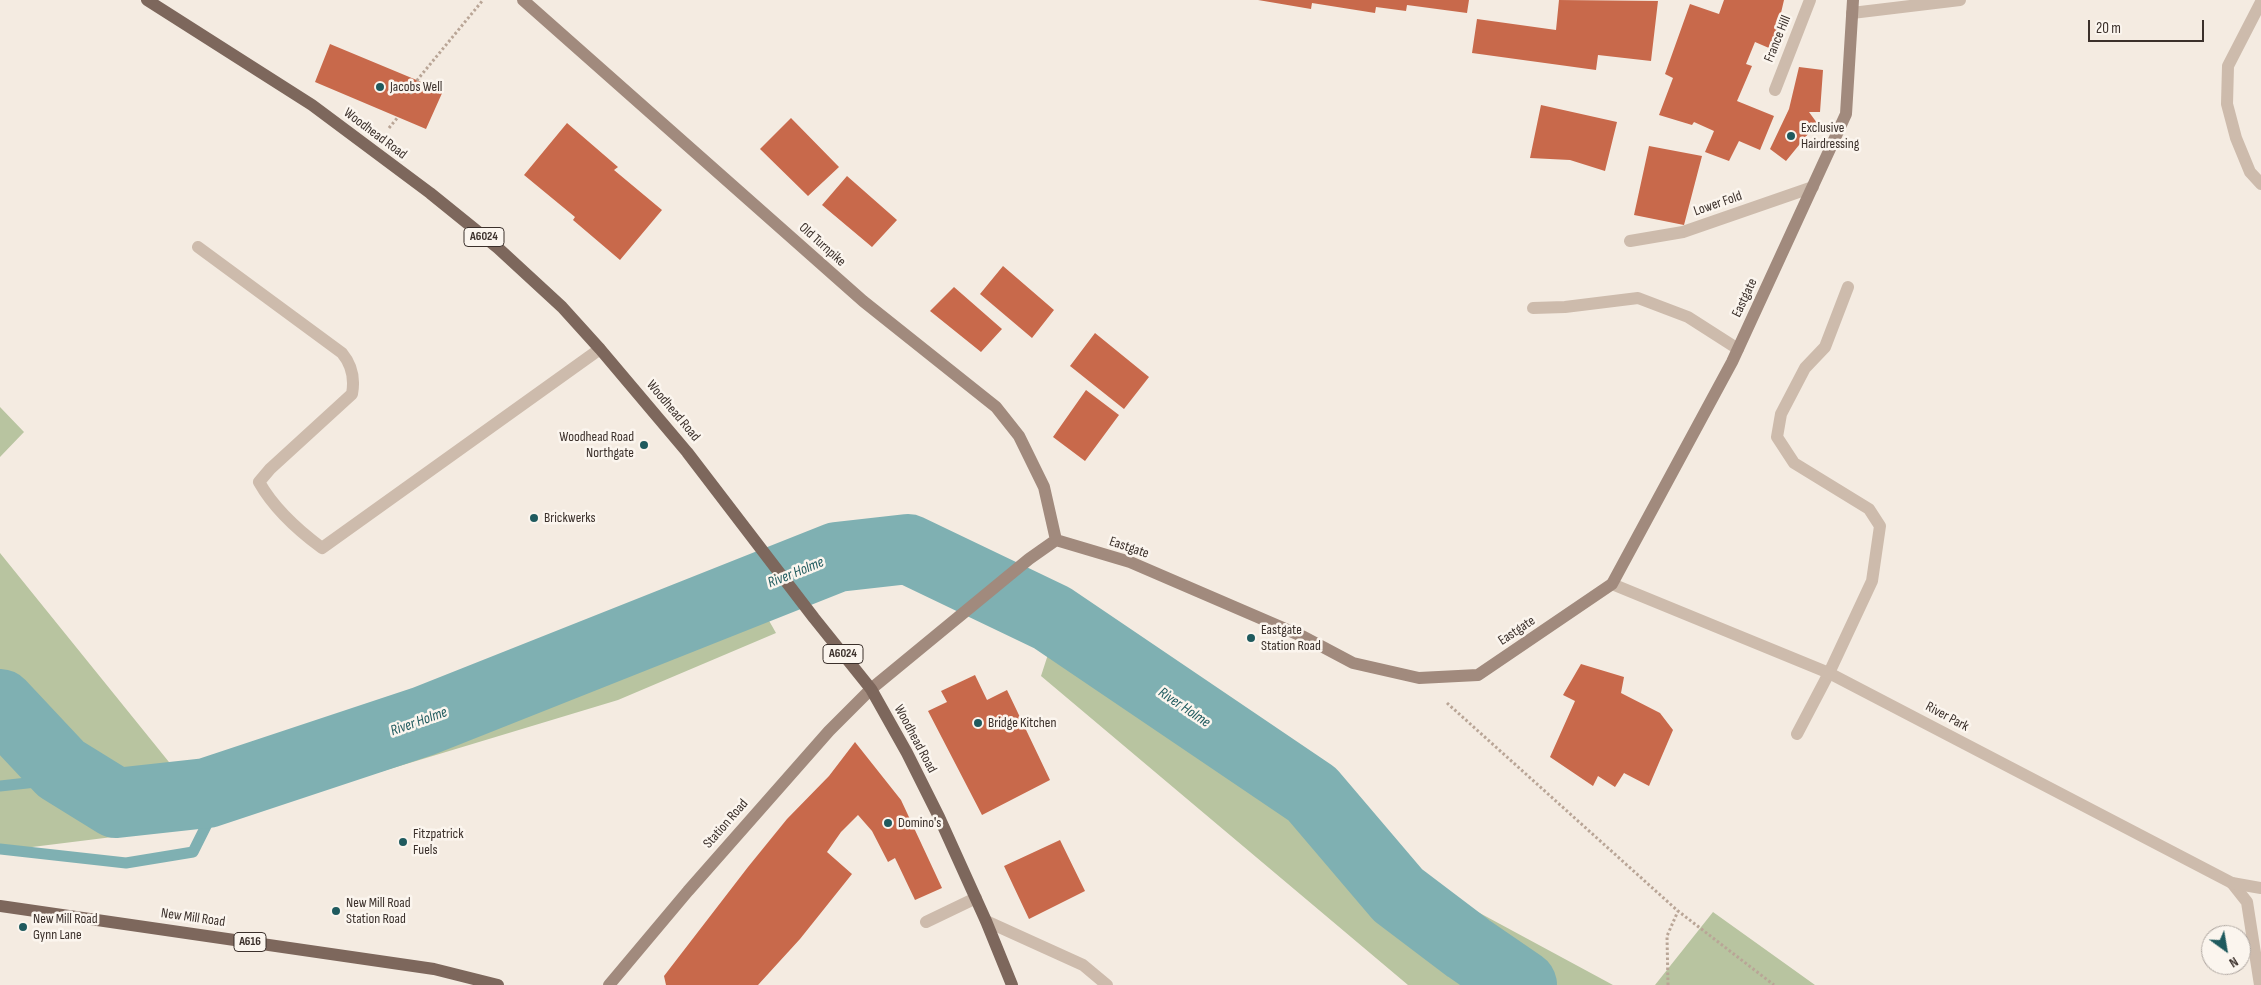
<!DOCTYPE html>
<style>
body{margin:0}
#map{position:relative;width:2261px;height:985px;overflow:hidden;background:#f4ebe1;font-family:"Sofia Sans Condensed",sans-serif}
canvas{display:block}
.north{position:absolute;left:2201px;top:925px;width:50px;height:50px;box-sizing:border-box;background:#fbf5ee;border:1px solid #aea6a0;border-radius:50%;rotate:148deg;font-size:14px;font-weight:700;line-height:20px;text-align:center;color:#3b302b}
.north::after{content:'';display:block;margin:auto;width:18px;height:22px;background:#1f5a5e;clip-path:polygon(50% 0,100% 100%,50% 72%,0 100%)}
.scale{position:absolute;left:2088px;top:20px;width:116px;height:22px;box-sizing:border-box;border:2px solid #3b302b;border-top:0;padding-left:6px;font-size:15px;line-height:18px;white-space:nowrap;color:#3b302b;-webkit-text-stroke:4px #fbf5ee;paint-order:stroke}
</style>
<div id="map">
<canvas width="2261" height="985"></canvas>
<div class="north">N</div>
<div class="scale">20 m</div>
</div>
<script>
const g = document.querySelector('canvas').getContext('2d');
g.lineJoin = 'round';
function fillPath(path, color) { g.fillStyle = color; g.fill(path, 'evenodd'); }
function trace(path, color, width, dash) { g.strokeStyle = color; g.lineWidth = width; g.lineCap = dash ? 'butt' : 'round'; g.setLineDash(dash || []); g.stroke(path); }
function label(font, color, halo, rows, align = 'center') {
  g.font = font + ' "Sofia Sans Condensed",sans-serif'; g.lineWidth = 5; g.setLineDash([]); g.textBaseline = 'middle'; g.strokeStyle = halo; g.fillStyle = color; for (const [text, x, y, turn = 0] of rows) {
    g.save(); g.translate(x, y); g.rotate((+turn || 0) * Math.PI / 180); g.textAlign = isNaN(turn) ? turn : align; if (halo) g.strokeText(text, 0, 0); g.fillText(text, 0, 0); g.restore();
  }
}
const green = new Path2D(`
 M0 407 24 432 0 457Z
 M0 553 173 767 297 743 460 683 738 566 776 633 618 700 201 826 0 851Z
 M1067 596 1253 722 1450 897 1613 985H1408L1041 676Z
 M1713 912 1815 985H1655Z`);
const stream = new Path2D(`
 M0 786 36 782 61 769
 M0 849 126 863 193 852 213 812 207 793`);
const river = new Path2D(`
 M0 704 61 769 116 803 207 793 424 721 837 557 908 549 1052 618 1312 794 1398 895 1468 948 1522 985`);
const building = new Path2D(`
 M1258 0H1469L1467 13 1407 5 1406 11 1376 7 1375 13 1312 3 1311 9Z
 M1559 0 1658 1 1651 61 1598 55 1596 70 1472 53 1477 19 1556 30Z
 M1724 0H1784L1777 30 1769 48 1755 42 1746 64 1752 66 1737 101 1774 116 1760 150 1739 141 1729 161 1705 152 1714 131 1694 122 1692 125 1659 115 1673 78 1665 74 1690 4 1719 14Z
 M330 44 443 91 426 129 315 82Z
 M1799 67 1823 70 1820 112H1809L1817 123 1786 161 1770 149 1789 109Z
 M1541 105 1617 122 1605 171 1570 160 1530 158Z
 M791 118 839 167 808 196 760 149Z
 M567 123 618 167 614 170 662 210 620 260 573 220 575 217 524 175Z
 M1649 146 1702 156 1684 225 1634 215Z
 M847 176 897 220 872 247 822 205Z
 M1003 266 1054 310 1032 338 980 294Z
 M954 287 1002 329 981 352 930 311Z
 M1095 333 1149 377 1124 409 1070 366Z
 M1086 390 1119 415 1085 461 1053 437Z
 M1581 664 1624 677 1621 693 1660 713 1673 730 1649 786 1624 773 1615 787 1598 776 1593 786 1550 757 1575 701 1563 695Z
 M975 675 987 700 1007 690 1050 780 982 815 928 711 947 702 941 691Z
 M855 742 901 800 942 888 915 900 895 858 888 862 872 831 858 815 841 832 827 852 852 874 800 939 758 985H666L664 976 748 867 787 819 829 776Z
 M1060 840 1085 891 1029 919 1004 866Z`);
const path = new Path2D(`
 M410 94 418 79 483 0
 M389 128 398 117
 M1447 703 1678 911 1774 985
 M1668 985 1667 936 1678 911`);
const lane = new Path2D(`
 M198 247 342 353C352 365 355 378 352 394L270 469 259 482C273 507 299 531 322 548L600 349
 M1533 308 1565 307 1638 298 1688 317 1738 349
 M1797 734 1829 673 1872 581 1880 526 1869 509 1794 463 1777 437 1781 414 1805 368 1825 347 1848 287
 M2232 883 2247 902 2260 985
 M986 921 1083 965 1107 985
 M926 922 976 898`);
const street = new Path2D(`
 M2261 2 2228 66 2227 104 2236 138 2250 172 2261 184
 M1852 13 1960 0
 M1775 90 1810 0
 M1630 241 1683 232 1813 187
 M1612 584 1829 673 2232 883 2261 888`);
const secondary = new Path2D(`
 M523 0 863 301 996 407 1019 436 1044 487 1056 540
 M609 985 688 891 829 731 871 689 1029 559 1056 540 1130 562 1304 637 1353 663 1419 678 1478 675 1612 584 1732 362 1846 114 1853 0`);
const primary = new Path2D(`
 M147 0 312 105 430 193 498 248 562 307 600 349 687 452 814 618 871 689 907 753 939 817 986 921 1012 985
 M0 906 434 969 498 985`);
const markers = [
 [380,87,5,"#1f5a5e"],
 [1791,136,5,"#1f5a5e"],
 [644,445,5,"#1f5a5e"],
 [534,518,5,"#1f5a5e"],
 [1251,638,5,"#1f5a5e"],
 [978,723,5,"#1f5a5e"],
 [888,823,5,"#1f5a5e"],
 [403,842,5,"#1f5a5e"],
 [336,911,5,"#1f5a5e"],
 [23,927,5,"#1f5a5e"]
];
const shields = [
 [484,237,40],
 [843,654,40],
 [250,942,32]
];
const shieldNames = [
 ["A6024",484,237],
 ["A6024",843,654],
 ["A616",250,942]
];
const streetNames = [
 ["France Hill",1778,39,-68],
 ["Woodhead Road",375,134,37],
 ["Lower Fold",1718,204,-19],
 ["Old Turnpike",822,245,42],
 ["Eastgate",1745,298,-65],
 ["Woodhead Road",673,411,50],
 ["Eastgate",1129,548,19],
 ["Eastgate",1517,631,-34],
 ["River Park",1947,717,28],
 ["Woodhead Road",915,739,62],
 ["Station Road",726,824,-49],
 ["New Mill Road",193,918,8]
];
const poiNames = [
 ["Jacobs Well",390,87],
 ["Exclusive",1801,128],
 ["Hairdressing",1801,144],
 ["Woodhead Road",634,437,"right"],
 ["Northgate",634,453,"right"],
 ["Brickwerks",544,518],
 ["Eastgate",1261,630],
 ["Station Road",1261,646],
 ["Bridge Kitchen",988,723],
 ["Domino's",898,823],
 ["Fitzpatrick",413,834],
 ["Fuels",413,850],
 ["New Mill Road",346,903],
 ["Station Road",346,919],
 ["New Mill Road",33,919],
 ["Gynn Lane",33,935]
];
const waterNames = [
 ["River Holme",796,573,-22],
 ["River Holme",1184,708,34],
 ["River Holme",419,722,-20]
];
fillPath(green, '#b8c4a0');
trace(stream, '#7fb0b2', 11);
trace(river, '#7fb0b2', 70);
fillPath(building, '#c8694b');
trace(path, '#b9a596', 3, [2.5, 2.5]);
trace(lane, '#cdbbac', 12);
trace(street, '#cdbbac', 12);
trace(secondary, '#a18a7d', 12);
trace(primary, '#7d675c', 12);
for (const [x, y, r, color] of markers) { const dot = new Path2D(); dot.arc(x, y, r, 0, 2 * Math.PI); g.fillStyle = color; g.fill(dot); trace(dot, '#fbf5ee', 2); }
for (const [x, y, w] of shields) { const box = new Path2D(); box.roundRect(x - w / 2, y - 9.5, w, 19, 4); g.fillStyle = '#fbf5ee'; g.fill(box); trace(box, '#3b302b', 1); }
label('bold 12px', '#3b302b', null, shieldNames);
label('14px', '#3b302b', '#fbf5ee', streetNames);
label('14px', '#3b302b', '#fbf5ee', poiNames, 'left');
label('italic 15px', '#1f5a5e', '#fbf5ee', waterNames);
</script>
